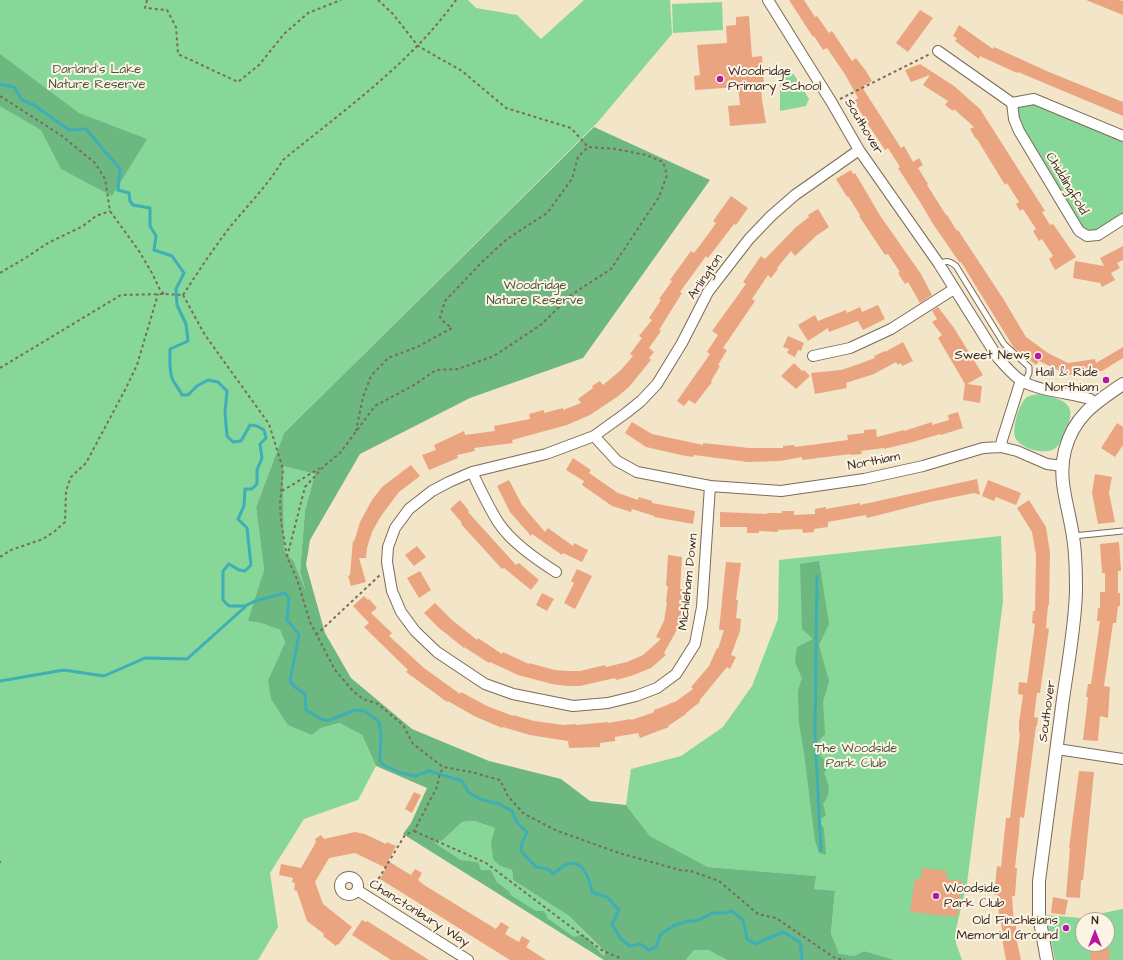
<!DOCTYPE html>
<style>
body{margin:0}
#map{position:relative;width:1123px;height:960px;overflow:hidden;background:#f3e5c8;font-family:"Architects Daughter",sans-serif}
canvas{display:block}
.north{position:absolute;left:1075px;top:912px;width:40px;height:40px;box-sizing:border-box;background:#fcf5e5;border:1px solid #afa495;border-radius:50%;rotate:0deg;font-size:11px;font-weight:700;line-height:16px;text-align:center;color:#3b2a1e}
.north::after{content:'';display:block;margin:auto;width:14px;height:18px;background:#b5179e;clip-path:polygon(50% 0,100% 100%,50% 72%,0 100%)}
</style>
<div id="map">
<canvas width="1123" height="960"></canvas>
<div class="north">N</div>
</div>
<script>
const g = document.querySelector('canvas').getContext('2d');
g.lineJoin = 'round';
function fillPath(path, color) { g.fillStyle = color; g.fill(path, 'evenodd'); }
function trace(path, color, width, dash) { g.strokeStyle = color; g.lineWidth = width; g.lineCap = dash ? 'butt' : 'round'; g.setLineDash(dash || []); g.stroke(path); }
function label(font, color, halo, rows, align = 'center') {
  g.font = font + ' "Architects Daughter",sans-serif'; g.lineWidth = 4; g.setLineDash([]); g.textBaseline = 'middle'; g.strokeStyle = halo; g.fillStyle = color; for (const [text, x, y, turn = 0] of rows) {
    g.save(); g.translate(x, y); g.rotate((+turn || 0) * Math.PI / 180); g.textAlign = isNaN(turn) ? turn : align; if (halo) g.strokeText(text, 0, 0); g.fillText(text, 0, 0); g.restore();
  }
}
const green = new Path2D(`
 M0 0H468L476 8 517 15 541 39 584 0H670L672 34 597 123 284 433 256 507 264 570 249 621 261 623 280 630 285 644 268 680 312 735 321 728 341 723 362 735 376 766 358 800 304 819 270 873 278 927 258 960H0Z
 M722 2 723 30 673 33 672 4Z
 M793 73 809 99 806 106 780 111V74Z
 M1026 103H1036L1123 140V213C1110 222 1098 236 1083 228L1018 123 1017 109Z
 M1039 394C1078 401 1076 412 1059 444 1052 458 1020 450 1015 437 1012 428 1019 403 1027 397 1030 395 1035 395 1039 394Z
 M283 466 315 474 305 510 300 572 310 601 293 560 287 555 284 550Z
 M1001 536 1003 601 967 883 956 929V943L962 960H895L864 951 854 956 839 955 831 933 835 892 814 889 815 876 708 867 650 836 626 805 631 769 681 756 723 727 752 686 778 619 779 560Z
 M474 821 495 828 491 841 500 866 512 870 513 880 569 916 605 953 604 956C596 950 590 941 581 935L574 938 511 895 510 892 497 882 491 870 481 871 478 862 461 860 435 843 437 840 442 841 462 822Z
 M1122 909H1123V960H1055L1046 915 1080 918ZM1083 920H1107V944H1083Z
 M694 950H708L727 960H686Z`);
const forest = new Path2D(`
 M0 54 79 113 147 139 112 196 61 169 41 130 0 106Z
 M594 127 710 180 583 358 470 398 360 454 310 540 306 565 325 633 351 678 412 729 489 761 561 779 590 801 626 805 650 836 708 867 816 876 814 889 835 891 831 933 839 954 854 956 864 951 895 960H727L708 950H694L686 960H604L403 834 411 823 427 788 376 766 362 735 340 723 321 728 312 735 288 725 271 699 268 680 285 643 280 630 261 623 248 621 264 570 256 507 284 433ZM283 466 315 474 305 510 300 572 306 591 293 560 287 555 284 550ZM474 821 495 828 491 841 493 859 500 866 512 870 513 880 569 916 605 952 604 956C598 952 587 935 581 935 578 935 576 937 574 937L547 918 546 914 543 911H536L511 895 510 892 497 882 491 870H481L478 862 461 860 435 843 437 840 442 841 462 822Z
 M819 561 829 624 819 645 829 681 823 702 825 734 817 743 824 749 820 755 830 766 824 773C829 785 832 792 823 804L826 815 819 820 824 829 826 855 819 853 815 841 804 753 799 723 798 691 802 678 795 662 797 647 813 639 802 629 800 564Z`);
const stream = new Path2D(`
 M0 84 3 85 14 87 22 100 34 105 69 130 86 129 120 169 118 190 129 193 130 201 133 205 150 208V226L156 236 154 250 172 256 184 273 176 289 177 305 186 324 188 341 170 349C170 358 169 369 172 378 173 382 180 390 182 395H188L197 386 208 380 218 382 227 391 225 413 227 436 233 442 241 441 250 425 257 426 264 430 266 438 260 444 262 458 257 470V484L252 489H245L244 506 238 519 247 528 251 565 245 571 239 570 229 564 223 571V600L229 606H245L255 601 285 593 289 599 287 620 299 634 290 681 296 688 305 694 306 710 323 720H330L355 710 365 711 379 722 381 734 380 761 383 765 401 773 415 776 429 771 462 781 469 793 480 799 499 804 512 811 517 823 527 832 522 843 521 851 536 867 548 869 554 874C576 851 587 868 592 892L607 897 619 910 612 924 620 938 630 946 640 944 649 950 656 947 661 934 673 926 684 922 699 920 712 913H725L732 911 743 920 747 939 755 944 783 932 800 942 802 960
 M817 576 815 735 821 851
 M0 681 64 670 104 676 145 658 187 659 245 607`);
const building = new Path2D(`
 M789 0H804L815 17 817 16 829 33 832 31 852 61 856 58 866 71 872 81 862 87 901 148 904 146 913 162 919 158 923 165 918 168 928 184 927 185 946 215H947L957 231 958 230 1004 300 1026 337 1048 353 1068 363 1095 359 1096 363 1123 347V358L1102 371 1068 375 1039 361 1036 365 1014 348 961 262 960 263 933 224 920 202 898 168 900 167 888 148 885 150 867 123 854 101 858 98 846 76 827 48 823 50 814 36 813 37Z
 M1086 0H1119L1123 1V15Z
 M920 10 933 18 908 52 896 43Z
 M749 16 752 57 762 56 764 85H761L762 100 766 123 730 126 728 106 740 105 738 87 695 90 694 76 700 75 697 45 727 43 726 26 736 25V17Z
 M959 25 993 49 994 47 1049 72 1123 102V116L1018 72 1017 73 980 56 979 59 955 41 957 38 953 36Z
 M920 64 954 86 980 109 1045 211 1042 212 1050 225 1053 224 1076 257 1055 270 1049 259 1053 256 1042 239 1039 241 1033 231 1036 229 1023 209 1020 211 1016 204 1019 202 1007 183 1005 185 977 139H976L970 129 974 127 954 109 953 111 945 105 948 101 923 85 930 75 911 82 905 70Z
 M851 170 853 174 855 173 881 217 921 274 932 295 920 303 908 282 905 284 898 273 900 272 888 254 885 255 859 216 860 215 848 196 847 197 836 179Z
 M731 196 748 208 736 225 734 224 708 258 706 256 680 292 682 293 659 330 661 331 649 348 654 352 649 358 651 360 629 387 617 397 590 415 567 425 512 440 513 443 474 448 475 451 457 455 458 458 429 470 422 455 436 450 434 445 464 431 465 435 495 431 494 426 530 419 529 414 544 410V413L563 408V410L581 403 578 399 593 388 592 386 600 381 603 385 621 370 633 356 630 354 642 338 639 336 652 320 649 318 661 300 659 299 672 281 670 280 691 251 694 253 709 233 716 223 713 221Z
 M818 209 829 227 816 236 795 256 791 251 777 268 778 269 771 278 768 275 752 299 755 301 723 348 727 350 718 365 720 366 711 381 712 382 695 404 689 400 684 406 677 401 710 354 707 352 718 335 712 331 746 284 743 282 761 256 765 259 795 228 809 217 808 215Z
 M1123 246V260L1117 263 1120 268 1111 273 1115 280 1102 287 1100 283 1073 278 1075 261 1104 266 1100 258Z
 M878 305 885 319 863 330 858 321 829 332 828 328 808 341 798 325 815 315 818 321 846 310 847 313 860 307 862 312Z
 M938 307 954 328 983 375 967 384 982 386 980 403 963 400 965 384 938 338 942 335 932 322 937 319 932 311Z
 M788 336 804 343 801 351 798 350 795 357 787 353 789 349 783 347Z
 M903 342 913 361 902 366 901 363 898 365 896 362 874 374 846 383 847 388 815 394 811 373 841 370 856 365 875 358 874 356 885 351V352Z
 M794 363 802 371 804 370 810 376 796 389 781 376Z
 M958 412 963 428 941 435 940 434 913 442 884 449V448L861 451 862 454 850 455V454L802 460V457L780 461 748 462 694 455 693 457 681 455 646 447 625 433 632 422 652 434 703 445V443L749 448H783V446L794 445 795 447 848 440 847 435 864 433V430L876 429 877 437 904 430V431L932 422V425L949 420 948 415Z
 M1117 423 1123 427V445L1115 457 1101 448Z
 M573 458 591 470 589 473 618 493 638 500 639 497 652 501V503L695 511 693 524 654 517V516L632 509 631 512 612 506 582 485 584 481 566 470Z
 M411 465 420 476 399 492 381 516 372 532 367 548 366 558H359L366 582 351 586 348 576 350 575 353 540 354 542 360 522 372 500 382 487Z
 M1095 474 1112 477 1109 493 1115 522 1098 524 1092 493Z
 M977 479 980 495 974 493 930 502 867 518 866 515 828 522V527L814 529V532L803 533 802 529 778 530V532L759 531V533H747V527H720V512L767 514V513H782V511H794V515L815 514V509L826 507V509L860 503V505Z
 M509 480 522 505 545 532 548 528 573 546 574 543 588 550 582 562 563 553 562 555 532 534 531 536 510 512 497 486Z
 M988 480 1021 493 1016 505 996 497 994 501 982 496Z
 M460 500 469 511 468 512 516 565 519 563 539 580 531 590 504 568 502 569 461 524 462 523 450 509Z
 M1029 500 1046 527 1050 553 1049 605H1048L1046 628 1049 629 1040 693H1037L1034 717 1038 718 1037 726H1036L1024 818 1020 817 1019 832 1015 868H1017L1015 896H1012L1014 925H1016L1017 942 1021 960H1006L1003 944 1001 920H999L998 895H994L997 866 1001 867 1006 818H1010L1020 733H1019V723L1023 695 1018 694 1019 682 1027 683 1035 624 1032 623 1033 611H1035L1036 555 1032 532 1017 508Z
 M1119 542 1121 571H1118V593H1120V606H1118L1116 623H1113L1104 686 1110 687 1108 718 1100 716 1098 741 1083 740 1088 697H1086L1088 684H1091L1100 621H1097L1098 608H1100V592H1105V573H1102L1100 544Z
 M417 546 426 557 414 566 405 555Z
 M668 555 682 557 680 589H682L681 607H682L679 626 664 653 666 655 651 668 631 676 616 680 615 678 580 686H567L552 684 518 675 490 662 489 663 464 647V648L439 628 424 613 435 603 452 620 477 640 478 638 502 654 503 652 529 664V663L555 670 568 671H580L605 665 606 667 627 662 643 655 661 639 656 637 664 621 667 602H666L668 586H666Z
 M726 562 741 563 736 600H738L736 618 741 619 740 631 731 655 736 657 730 669 727 667 699 701 700 702 686 713V714L668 726 669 727 640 738 638 733 615 737V741L600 743V747L569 748 568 741 530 735 503 727 502 728 474 716 448 701 447 702 406 672 408 670 364 627 369 623 353 606 364 596 368 600 369 599 377 608 371 613 392 633 389 636 424 668 460 694 461 692 487 706 513 716V715L534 721 564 725 576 724V725L608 722V723L631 719V720L652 713 654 712V710L665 706 671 703 675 702 693 689 691 687 709 666 717 648 718 649 724 630H719Z
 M577 569 592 576 575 609 564 603 574 583 571 581Z
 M420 571 431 590 419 598 407 578Z
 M542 593 554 599 547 611 536 605Z
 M1079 771 1094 772 1086 852 1083 880H1081L1080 898 1066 897 1070 848H1069Z
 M414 792 421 795 412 813 405 809Z
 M355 832 365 834 386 844 387 842 396 846 388 861 411 875 415 869 422 873 418 880 424 885 496 929 501 922 509 927 505 934 519 942 522 936 530 941 526 947 546 960H510L380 879 386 868 355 853 329 858 315 882 323 904 352 927 338 945 337 944 336 946 323 936 324 934 307 921 297 891 294 890 295 883 292 882 293 878 279 875 281 864 301 868 316 842 315 839 321 835 324 839Z
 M922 868 947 871 946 879 962 881 957 917 910 912 915 879H921Z
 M1053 897 1068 900 1065 915 1051 913Z
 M362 920 366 922 367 921 429 960H391L352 935Z
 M1092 944H1103V948L1110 949 1109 960H1090Z`);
const path = new Path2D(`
 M147 0 145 8 167 10 176 27 178 54 238 82 259 65 284 34 308 13 341 0
 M378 0 393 14 418 46 462 71 506 108 571 128 588 147
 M0 96 62 136 95 163 105 179 110 211 139 251 152 273 160 290 164 294
 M840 99 930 54
 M0 273 27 257 48 243 83 226 96 216 110 211
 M183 295 205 335 269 424 283 469 280 504 281 521 287 557 297 579 310 622 335 670 353 691 363 699 378 704 403 725 413 744 443 767 471 772 500 780 508 796 523 813 555 830 619 853 680 870 691 871 719 881 758 914 776 918 835 958 845 960
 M183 295C198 272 213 249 230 227 248 205 268 185 283 160 344 110 410 64 456 0
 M0 368 121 295 164 294 183 295
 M282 491 320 468
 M0 557 11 550 43 539 55 531 65 522 66 491 71 477 86 463 126 388 137 365 158 294
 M287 557 305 487 324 466 340 453 375 406 414 385 436 370 458 369 494 356 542 324 571 295 611 269 659 197 667 175 663 162 646 155 616 149 588 147 578 157 572 179 547 213 507 239 484 260 445 301 440 317 445 323 452 328 417 347 388 358 371 376 363 397 356 431
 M316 635 380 575
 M414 831 486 863 603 951 618 957 621 960
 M0 863V861
 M368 885 379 878 405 835 414 831 437 787 439 777 443 767`);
const service = new Path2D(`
 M939 264C946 260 950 261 956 266L1004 344 1029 367V373L1025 382
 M1073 536 1123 531`);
const minor = new Path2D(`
 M768 0 832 103 859 150 939 264 998 358C1005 366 1012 374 1020 380 1037 391 1070 393 1090 399L1094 403
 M938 51 1012 103 1034 99 1123 136
 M1012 103 1014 119 1019 131 1079 231 1087 236 1098 235 1123 219
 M813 356 850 348 891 329 954 289
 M594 436 617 461 637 472 710 486 781 491 864 479 923 466 983 448 1001 447 1017 451 1047 464 1062 466
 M1001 447 1002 440 1021 380
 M472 472C480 489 488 506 498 522 511 542 536 559 556 572
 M710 486 702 607 695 644 676 674 657 688 636 696 608 703 573 706 513 694 485 684 437 652 415 631 401 612 392 591 387 562 388 547 395 528 409 509 432 491 449 482 472 472 546 454 594 436 626 413 641 401 657 384 682 343 708 292 749 239 771 216 795 195 859 150
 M1057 749 1123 759
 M340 886a9 9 0 1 1 18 0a9 9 0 1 1-18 0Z
 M357 890 468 960`);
const tertiary = new Path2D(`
 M1047 960 1039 916V881C1047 820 1055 760 1063 699 1068 663 1075 627 1076 591 1076 573 1076 554 1073 537 1069 507 1057 480 1065 450 1074 416 1095 403 1123 384`);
const markers = [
 [720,79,4,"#b5179e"],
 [1038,356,4,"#b5179e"],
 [1106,380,4,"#b5179e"],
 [936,896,4,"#b5179e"],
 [1066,928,4,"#b5179e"]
];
const parkNames = [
 ["Darland's Lake",97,70],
 ["Nature Reserve",97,85],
 ["Woodridge",535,286],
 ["Nature Reserve",535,301],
 ["The Woodside",856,749],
 ["Park Club",856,764]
];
const poiNames = [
 ["Woodridge",728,72,"left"],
 ["Primary School",728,87,"left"],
 ["Sweet News",1030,356],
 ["Hail & Ride",1098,373],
 ["Northiam",1098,388],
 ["Woodside",944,889,"left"],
 ["Park Club",944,904,"left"],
 ["Old Finchleians",1058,921],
 ["Memorial Ground",1058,936]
];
const streetNames = [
 ["Southover",863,127,59],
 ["Chiddingfold",1066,184,59],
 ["Arlington",706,277,-56],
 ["Northiam",874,462,-11],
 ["Michleham Down",689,582,-84],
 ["Southover",1048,711,-82],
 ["Chanctonbury Way",419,914,32]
];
fillPath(green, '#86d798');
fillPath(forest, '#6cb880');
trace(stream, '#3eaeb7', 3);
fillPath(building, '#eba480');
trace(service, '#7b6b5a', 7);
trace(minor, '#7b6b5a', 12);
trace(tertiary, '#7b6b5a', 14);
trace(path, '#7b6b5a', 2, [3, 3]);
trace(service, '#fff', 5);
trace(minor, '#fff', 10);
trace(tertiary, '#fff', 12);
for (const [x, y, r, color] of markers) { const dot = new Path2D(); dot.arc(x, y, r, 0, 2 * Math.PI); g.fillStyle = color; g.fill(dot); trace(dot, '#fcf5e5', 1.5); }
label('13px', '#4e553c', '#fcf5e5', parkNames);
label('13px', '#3b2a1e', '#fcf5e5', poiNames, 'right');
label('13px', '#3b2a1e', '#fcf5e5', streetNames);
</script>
